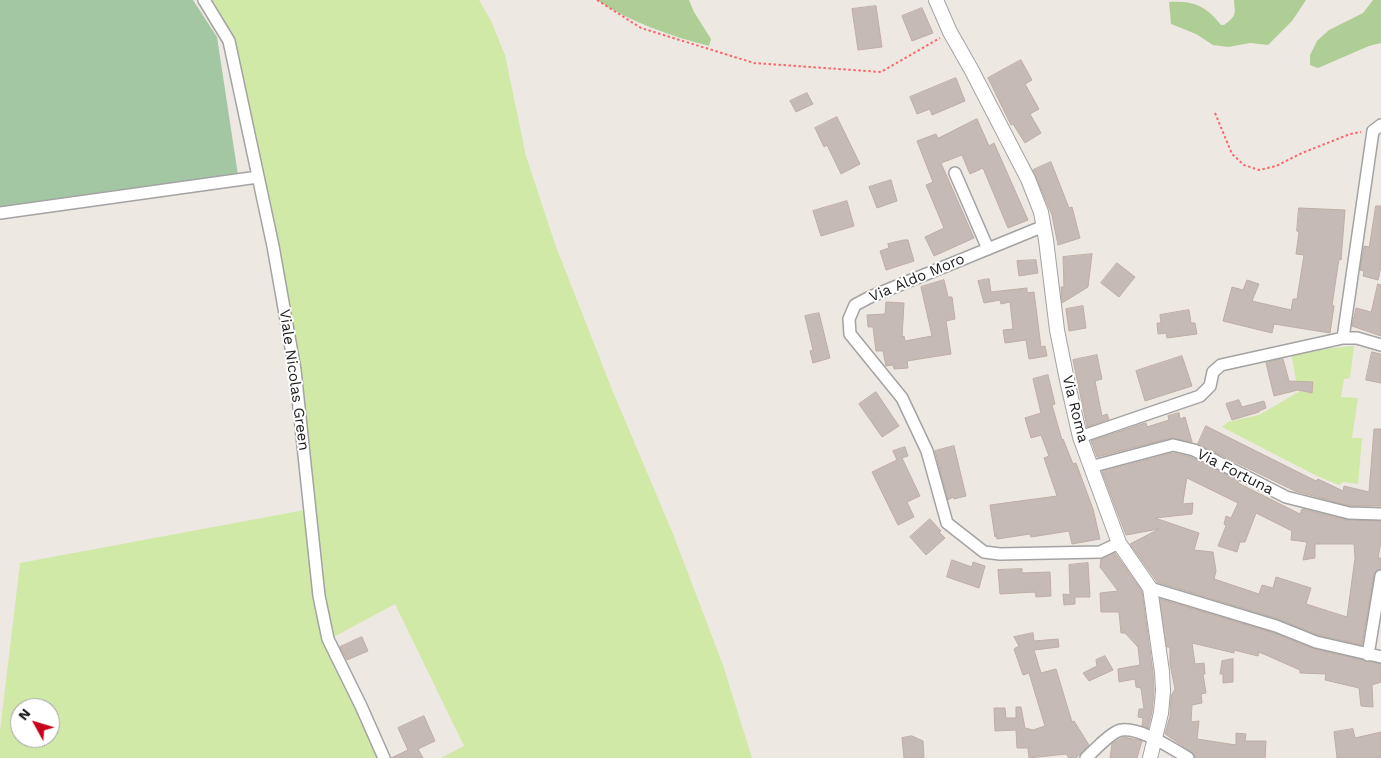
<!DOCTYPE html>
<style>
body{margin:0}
#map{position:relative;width:1381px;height:758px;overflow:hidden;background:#eee8e2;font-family:"Work Sans",sans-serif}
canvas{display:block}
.north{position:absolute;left:10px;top:698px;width:50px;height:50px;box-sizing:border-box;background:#fff;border:1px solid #a4a4a4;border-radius:50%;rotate:309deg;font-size:14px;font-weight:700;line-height:20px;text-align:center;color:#1c1c1c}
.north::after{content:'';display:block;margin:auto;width:18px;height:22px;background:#c9001b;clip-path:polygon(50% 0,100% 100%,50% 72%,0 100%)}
</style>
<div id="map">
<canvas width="1381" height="758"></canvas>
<div class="north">N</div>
</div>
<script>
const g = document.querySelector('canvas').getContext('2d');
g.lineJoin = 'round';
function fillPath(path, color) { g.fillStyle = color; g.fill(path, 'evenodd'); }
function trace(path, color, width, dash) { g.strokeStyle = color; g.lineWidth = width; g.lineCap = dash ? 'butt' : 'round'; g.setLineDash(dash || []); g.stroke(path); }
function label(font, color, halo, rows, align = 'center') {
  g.font = font + ' "Work Sans",sans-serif'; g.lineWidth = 4; g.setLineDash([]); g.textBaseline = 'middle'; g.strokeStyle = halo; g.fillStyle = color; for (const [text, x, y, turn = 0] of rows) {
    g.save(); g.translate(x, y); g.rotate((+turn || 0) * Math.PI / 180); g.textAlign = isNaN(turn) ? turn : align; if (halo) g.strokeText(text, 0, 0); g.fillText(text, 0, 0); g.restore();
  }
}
const grass = new Path2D(`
 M204 0H479L491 21 505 55 526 156 555 244 611 387 673 534 723 665 752 758H441L464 746 395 604 328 640 384 758H0V731L20 563 310 509 295 370 229 41ZM20 708H50V738H20Z
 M1354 346 1350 378 1344 379 1341 397 1358 398 1352 438H1362L1358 484 1343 482 1339 485 1315 475 1222 427 1228 422 1259 415 1300 391 1312 393 1313 382 1296 381 1291 352Z`);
const forest = new Path2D(`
 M597 0H689L694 12 711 39 709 46C670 36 630 22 597 0Z
 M1234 0H1306L1292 21 1268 45 1250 43 1228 47 1213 45 1196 34 1171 24 1169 2C1193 1 1205 5 1221 25H1224C1237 15 1235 15 1234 0Z
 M1373 0H1381V43L1369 46 1318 68 1310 65V55L1317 41 1329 30 1363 13Z`);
const cemetery = new Path2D(`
 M0 0H193L217 37 238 175 0 209Z`);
const building = new Path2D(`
 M876 6 882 47 858 50 852 9Z
 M922 8 933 33 912 41 902 16Z
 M1021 60 1032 80 1025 84 1039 109 1030 114 1041 133 1025 143 1013 124 1011 125 988 78Z
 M956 78 965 101 932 115 930 109 917 114 910 97Z
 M807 93 813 104 796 112 790 101Z
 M837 117 860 164 841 174 827 145 824 147 815 128Z
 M977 119 989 146 994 143 1028 220 1008 228 983 168 970 174 962 155 941 163 974 238 934 256 925 237 944 228 926 185 933 182 917 141 936 134 938 138Z
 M1051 162 1069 208 1072 207 1080 238 1058 245 1052 215 1033 170Z
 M891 180 897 201 877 208 869 187Z
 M847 201 854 226 821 236 813 211Z
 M1376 206H1381V267L1378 280 1363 276 1364 271 1360 270 1364 246 1369 247Z
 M1299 208 1345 210 1341 260 1339 259 1332 305 1334 306 1330 333 1274 324 1272 333 1223 321 1232 287 1243 290 1247 280 1259 284 1252 301 1291 310 1293 299H1297L1304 255 1296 254 1299 232 1297 231Z
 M904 240H908L914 261 886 270 880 251 889 248 888 244Z
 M1092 254 1088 287 1062 303 1061 287H1064L1063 257Z
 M1036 260 1038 273 1019 276 1017 261Z
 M1117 263 1135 277 1119 297 1101 283Z
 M989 279 991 292 1027 288V293L1034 292 1041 347 1045 346 1047 356 1029 359 1026 340 1005 343 1003 330 1013 329 1010 302 1001 304 1000 300 984 303 978 281Z
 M944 280 948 297H952L955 319 946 321 951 354 907 361 908 368 894 369 893 365 886 366 883 351H876L873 327H868L867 315 885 314 886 302 904 303 902 337 904 336 905 341 932 336 921 287Z
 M1378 284 1381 285V336L1352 326 1356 308 1371 312Z
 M1083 306 1086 328 1069 331 1066 309Z
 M1189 310 1191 323H1195L1197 334 1167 338 1166 333 1158 334 1157 323H1161L1160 315Z
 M819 313 830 358 813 363 810 351 813 350 805 316Z
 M1372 352 1381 354V383L1366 380Z
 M1097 355 1102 379 1095 381 1102 416 1107 414 1109 419 1087 427 1073 360Z
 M1182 356 1192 386 1145 401 1136 371Z
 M1283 359 1289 381 1313 382 1312 393 1298 390 1274 396 1266 363Z
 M1048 375 1055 404 1052 405 1062 440 1063 439 1073 464 1076 463 1093 509 1100 539 1072 544 1069 531 1031 537 1030 534 997 539 996 533 995 537 990 505 1057 496 1044 458 1049 456 1041 435 1031 438 1025 418 1041 413 1033 379Z
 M876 392 899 426 882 437 859 404Z
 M1239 400 1242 407 1264 401 1266 408 1259 411V412L1232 420 1226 404Z
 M1179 413 1180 419 1185 417 1192 442 1171 438 1097 457 1091 441 1142 424 1146 423 1147 427 1169 420 1168 416Z
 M1206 426 1316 481 1318 479 1343 491 1344 486 1369 492 1374 429H1381V506H1350L1295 491 1198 444Z
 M954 446 966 496 954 499 953 497 948 500 935 451Z
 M905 447 908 456 902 458 920 496 907 502 914 517 898 525 872 472 897 460 893 451Z
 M1173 453 1191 457 1239 481 1238 483 1300 514 1302 509 1347 520 1381 521V542L1378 558H1381V569L1376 571 1374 575 1362 645 1318 635 1278 619 1157 582 1130 544 1159 529 1126 535 1102 472ZM1187 478 1238 503 1231 518 1226 516 1224 524 1226 526 1218 546 1237 552 1240 542H1245L1256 513 1292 531 1291 540 1307 542 1303 560 1315 558V544H1354L1355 558 1347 617 1306 604 1311 588 1276 577 1273 588 1262 585 1259 594 1214 579 1216 571 1213 552 1194 550 1199 533 1155 518 1192 514 1193 503 1183 504Z
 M930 519 941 531 939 532 945 538 926 555 910 537Z
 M1115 553 1142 591 1153 673 1154 691 1152 712 1148 728 1142 726 1143 718 1138 717 1139 709H1144L1141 688 1136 687 1135 679 1119 682 1118 669 1140 665 1138 647 1125 633H1121L1119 612H1101L1100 593 1118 591 1100 567 1101 559Z
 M952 560 972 567 973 562 985 566 979 588 947 577Z
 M1088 563 1090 597H1075V604L1064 605 1063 594 1070 595 1069 565Z
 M1022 569V573L1050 572 1051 596 1036 597 1035 592 1000 594 998 570Z
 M1160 599 1274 633 1314 649 1381 664V682L1372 685 1373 707 1361 706 1359 688 1325 680 1326 674 1300 673V670L1259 652 1258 656 1234 650V653L1192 643 1195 664 1204 663 1205 674H1203L1206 693 1201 694 1202 703 1192 705 1191 722 1199 721 1197 739 1236 745V733L1246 734 1245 741H1266L1265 758H1195L1192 752 1165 734 1170 716 1171 696 1175 689 1170 664V647H1167Z
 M1033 633 1034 641 1058 639 1059 647 1034 650 1041 673 1056 669 1072 722 1074 721 1089 745 1076 758H1069L1066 754 1029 758 1028 748H1017L1016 730 995 731 994 708H1005L1006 718H1016V707H1021L1025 728 1033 730 1045 726 1029 673 1023 675 1014 649 1019 646 1014 637Z
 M362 637 368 651 347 660 340 647Z
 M1105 656 1113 670 1089 681 1083 673 1097 666 1096 660Z
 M1233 659V682L1223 683V674H1220L1222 661Z
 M424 716 435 741 418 749 423 758H391L408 750 398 728Z
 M1353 729 1355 738 1381 732V758H1337L1334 732Z
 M912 736 923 741 924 758H904L902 738Z
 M1124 737 1142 741 1137 758H1110L1112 744Z`);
const path = new Path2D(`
 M597 0 641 28 754 63 881 72 940 38
 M1215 113 1232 154 1244 165 1259 170 1276 166 1302 153 1350 134 1361 132`);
const minor = new Path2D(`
 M204 0 229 41 273 246 295 370 319 596 328 639 361 706 384 758
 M955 173 988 249
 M0 213 258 177
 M1044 226 870 297 855 305 849 319 850 334 902 398 927 451 947 523 984 552 1000 554 1100 552 1119 543
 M1343 338 1373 131 1381 125
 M1080 437 1200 396 1210 386 1213 372 1221 365 1343 338H1357L1381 345
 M1090 467 1173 445 1194 450 1286 497 1349 513 1381 514
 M1150 588 1276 626 1316 642 1381 657
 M1368 655 1381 576
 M1086 758C1095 750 1105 738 1116 732 1133 722 1173 749 1188 758`);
const tertiary = new Path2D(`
 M936 0 950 32 971 69 1028 179 1041 212 1046 240 1057 330 1067 380 1080 437 1119 543 1150 588 1162 672 1163 691 1161 713 1150 758`);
const streetNames = [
 ["Via Aldo Moro",917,278,-23],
 ["Viale Nicolas Green",294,380,82],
 ["Via Roma",1075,409,76],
 ["Via Fortuna",1235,472,27]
];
fillPath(grass, '#d0e9a7');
fillPath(forest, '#aece96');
fillPath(cemetery, '#a3c7a3');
fillPath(building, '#c5bab5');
trace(building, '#bfada4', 1);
trace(minor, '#a3a3a3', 14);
trace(tertiary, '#a3a3a3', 16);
trace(path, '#fa676b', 2, [2.5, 2.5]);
trace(minor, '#fff', 11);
trace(tertiary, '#fff', 14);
label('15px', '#1c1c1c', '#fff', streetNames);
</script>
